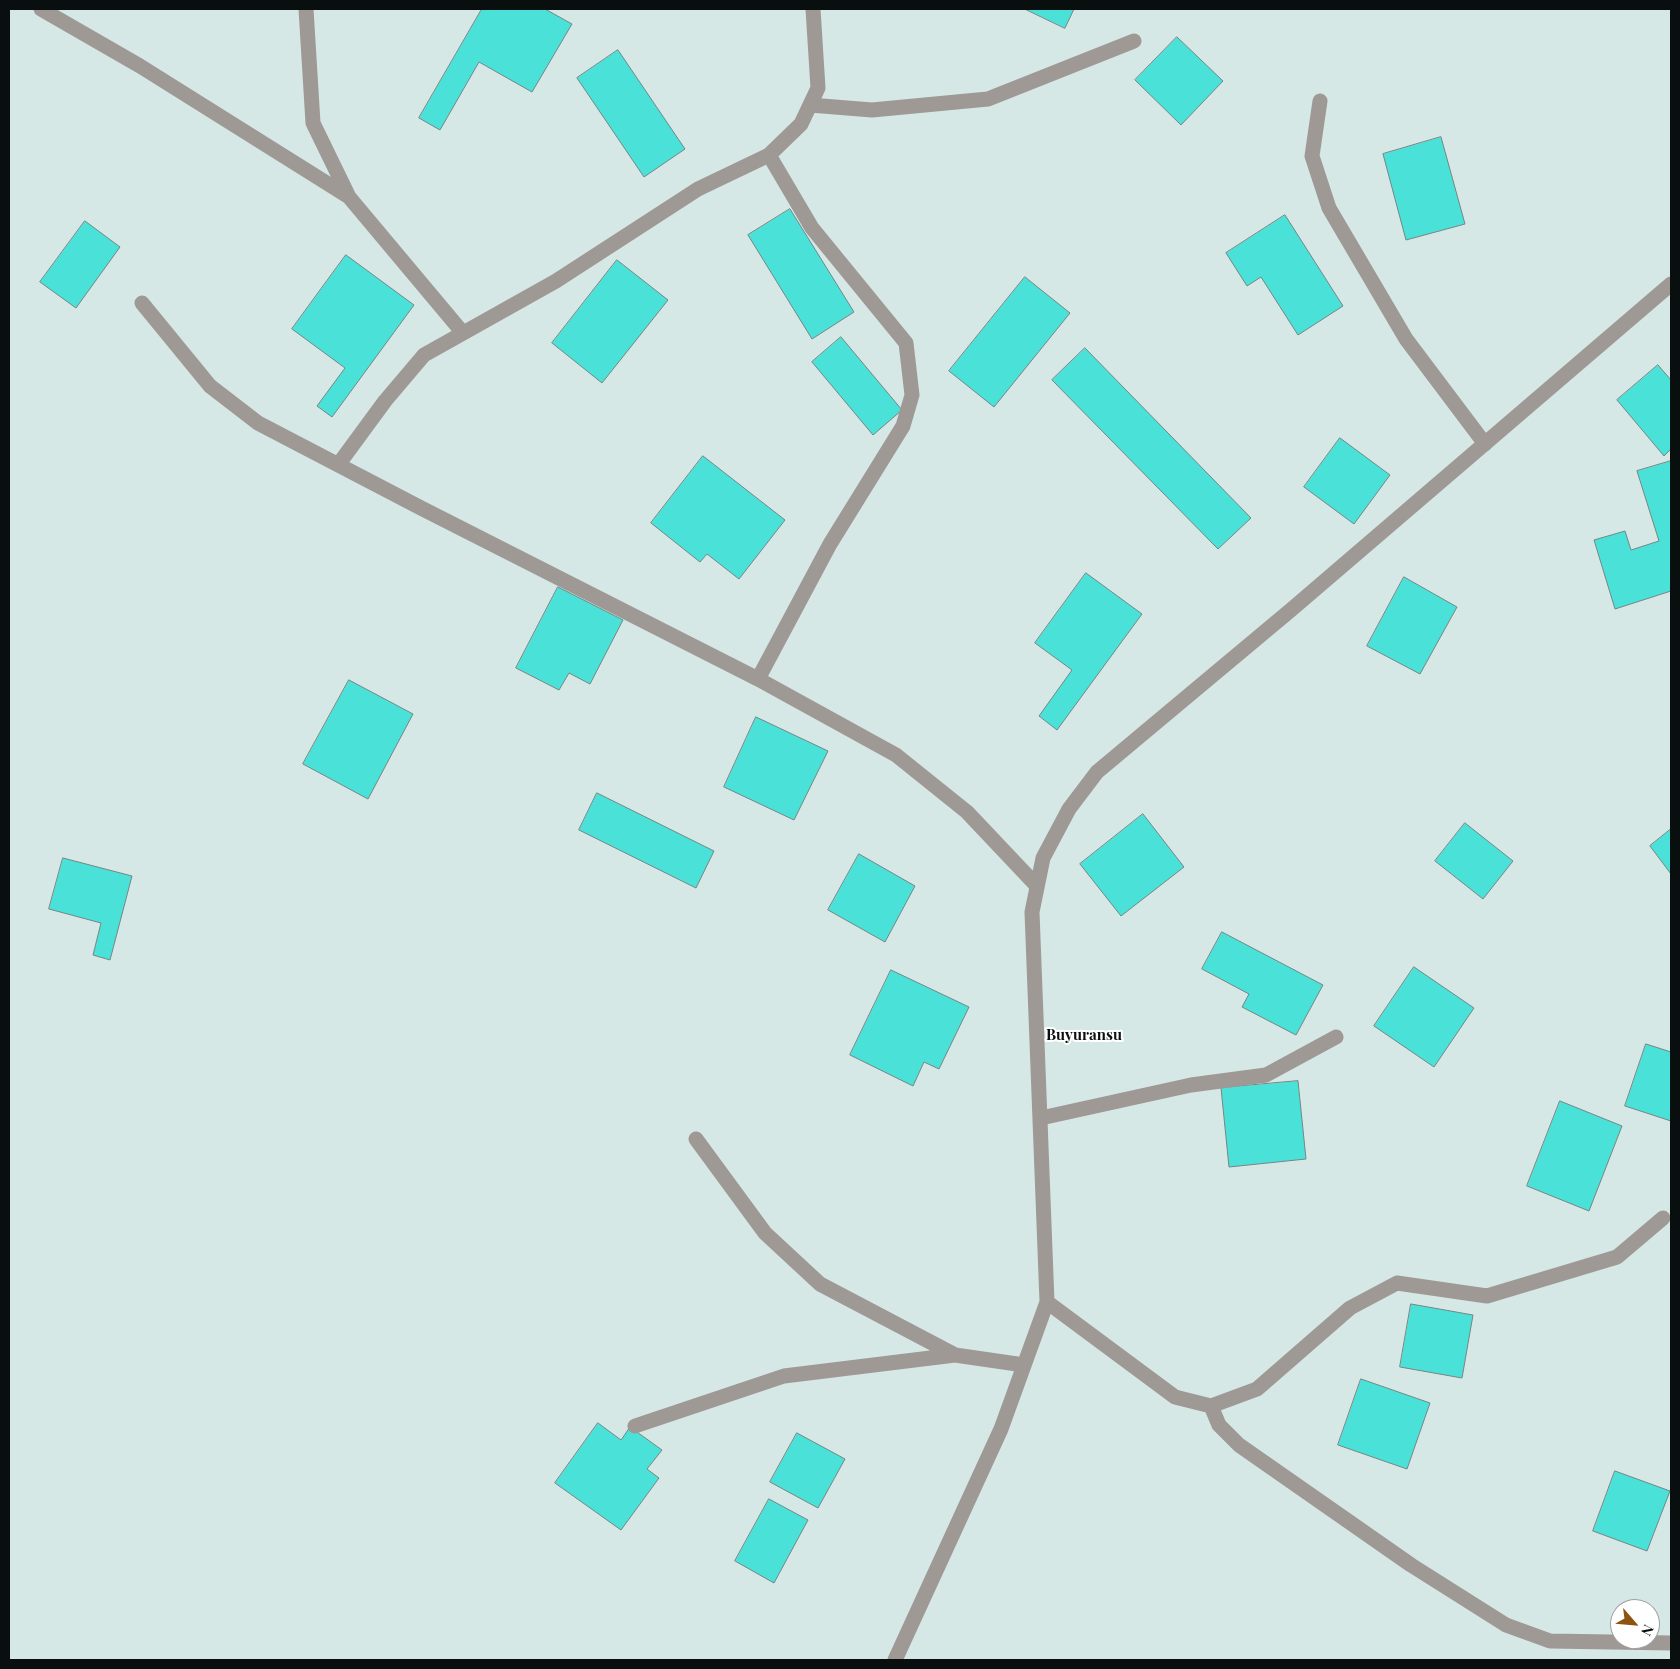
<!DOCTYPE html>
<style>
body{margin:0}
#map{position:relative;width:1680px;height:1669px;overflow:hidden;background:#d6e8e6;font-family:"Playfair Display",serif}
canvas{display:block}
.frame{position:absolute;inset:0;border:10px solid #090f0e;pointer-events:none}
.north{position:absolute;left:1610px;top:1599px;width:50px;height:50px;box-sizing:border-box;background:#fff;border:1px solid #9d9f9f;border-radius:50%;rotate:117deg;font-size:14px;font-weight:700;line-height:20px;text-align:center;color:#090f0e}
.north::after{content:'';display:block;margin:auto;width:18px;height:22px;background:#8e5311;clip-path:polygon(50% 0,100% 100%,50% 72%,0 100%)}
</style>
<div id="map">
<canvas width="1680" height="1669"></canvas>
<div class="frame"></div>
<div class="north">N</div>
</div>
<script>
const g = document.querySelector('canvas').getContext('2d');
g.lineJoin = 'round';
function fillPath(path, color) { g.fillStyle = color; g.fill(path, 'evenodd'); }
function trace(path, color, width, dash) { g.strokeStyle = color; g.lineWidth = width; g.lineCap = dash ? 'butt' : 'round'; g.setLineDash(dash || []); g.stroke(path); }
function label(font, color, halo, rows, align = 'center') {
  g.font = font + ' "Playfair Display",serif'; g.lineWidth = 4; g.setLineDash([]); g.textBaseline = 'middle'; g.strokeStyle = halo; g.fillStyle = color; for (const [text, x, y, turn = 0] of rows) {
    g.save(); g.translate(x, y); g.rotate((+turn || 0) * Math.PI / 180); g.textAlign = isNaN(turn) ? turn : align; if (halo) g.strokeText(text, 0, 0); g.fillText(text, 0, 0); g.restore();
  }
}
const building = new Path2D(`
 M482 9H545L572 24 532 92 479 62 440 130 419 118Z
 M1025 9H1074L1065 28Z
 M1177 37 1223 81 1181 125 1135 80Z
 M618 50 685 149 644 177 577 78Z
 M1441 137 1465 224 1406 240 1383 154Z
 M790 209 854 312 812 339 748 235Z
 M1285 215 1343 306 1298 335 1261 277 1247 286 1226 253Z
 M85 221 120 247 76 308 40 282Z
 M346 255 414 305 332 417 317 406 345 368 292 329Z
 M617 260 668 300 602 383 552 343Z
 M1025 277 1070 313 994 407 949 371Z
 M841 337 902 410 873 435 812 362Z
 M1085 348 1251 518 1218 549 1052 380Z
 M1658 365 1671 380V449L1664 456 1617 400Z
 M1340 438 1390 475 1354 524 1304 487Z
 M703 456 785 520 739 579 707 554 700 562 651 523Z
 M1671 461V591L1615 609 1594 540 1625 531 1631 550 1659 541 1637 471Z
 M1086 573 1142 614 1057 730 1039 716 1072 670 1035 643Z
 M1404 577 1457 607 1420 674 1367 646Z
 M558 587 623 620 590 684 569 673 559 690 516 668Z
 M349 680 413 714 368 799 303 764Z
 M756 717 828 751 794 820 724 787Z
 M597 793 714 851 696 888 579 830Z
 M1143 814 1184 867 1121 916 1080 864Z
 M1465 823 1513 861 1483 899 1435 861Z
 M1671 829V874L1650 846Z
 M859 854 915 886 885 942 828 910Z
 M63 858 132 876 110 960 93 955 101 923 49 909Z
 M1222 932 1323 985 1296 1035 1242 1007 1249 994 1202 969Z
 M1414 967 1474 1008 1434 1067 1374 1026Z
 M891 970 969 1007 939 1069 924 1062 913 1086 850 1055Z
 M1646 1044 1671 1052V1121L1625 1106Z
 M1298 1081 1306 1159 1229 1167 1221 1088Z
 M1560 1101 1622 1126 1589 1211 1527 1186Z
 M1411 1304 1473 1315 1462 1378 1400 1367Z
 M1361 1379 1430 1403 1407 1469 1338 1445Z
 M598 1423 621 1440 630 1427 662 1450 647 1469 659 1478 621 1530 555 1483Z
 M797 1433 845 1459 818 1508 770 1482Z
 M1615 1471 1670 1491 1647 1551 1593 1531Z
 M769 1499 808 1520 774 1583 735 1561Z`);
const street = new Path2D(`
 M41 9 140 66 349 197
 M306 9 313 123 349 197 463 333
 M1320 101 1312 156 1329 208 1406 339 1485 444
 M810 105 872 110 988 99 1134 41
 M142 303 210 386 258 423 421 508 758 679 896 755 967 812 1037 886
 M338 465 385 401 424 355 556 281 698 189 769 155 801 124 818 88 813 9
 M758 679 830 544 903 426 912 395 906 343 812 228 769 155
 M1041 1118 1191 1085 1266 1075 1336 1037
 M696 1139 765 1233 820 1284 955 1355
 M1047 1302 1175 1397 1211 1406 1257 1389 1350 1308 1397 1283 1487 1296 1617 1257 1663 1218
 M1211 1406 1219 1425 1239 1445 1411 1565 1506 1625 1550 1641 1671 1643
 M635 1426 784 1376 955 1355 1024 1365
 M895 1660 1001 1429 1047 1302 1032 912 1043 858 1069 809 1097 772 1292 609 1671 284`);
const quarterNames = [
 ["Buyuransu",1084,1035]
];
fillPath(building, '#49e1d8');
trace(building, '#758684', 1);
trace(street, '#9f9995', 15);
label('bold 15px', '#090f0e', '#fff', quarterNames);
</script>
